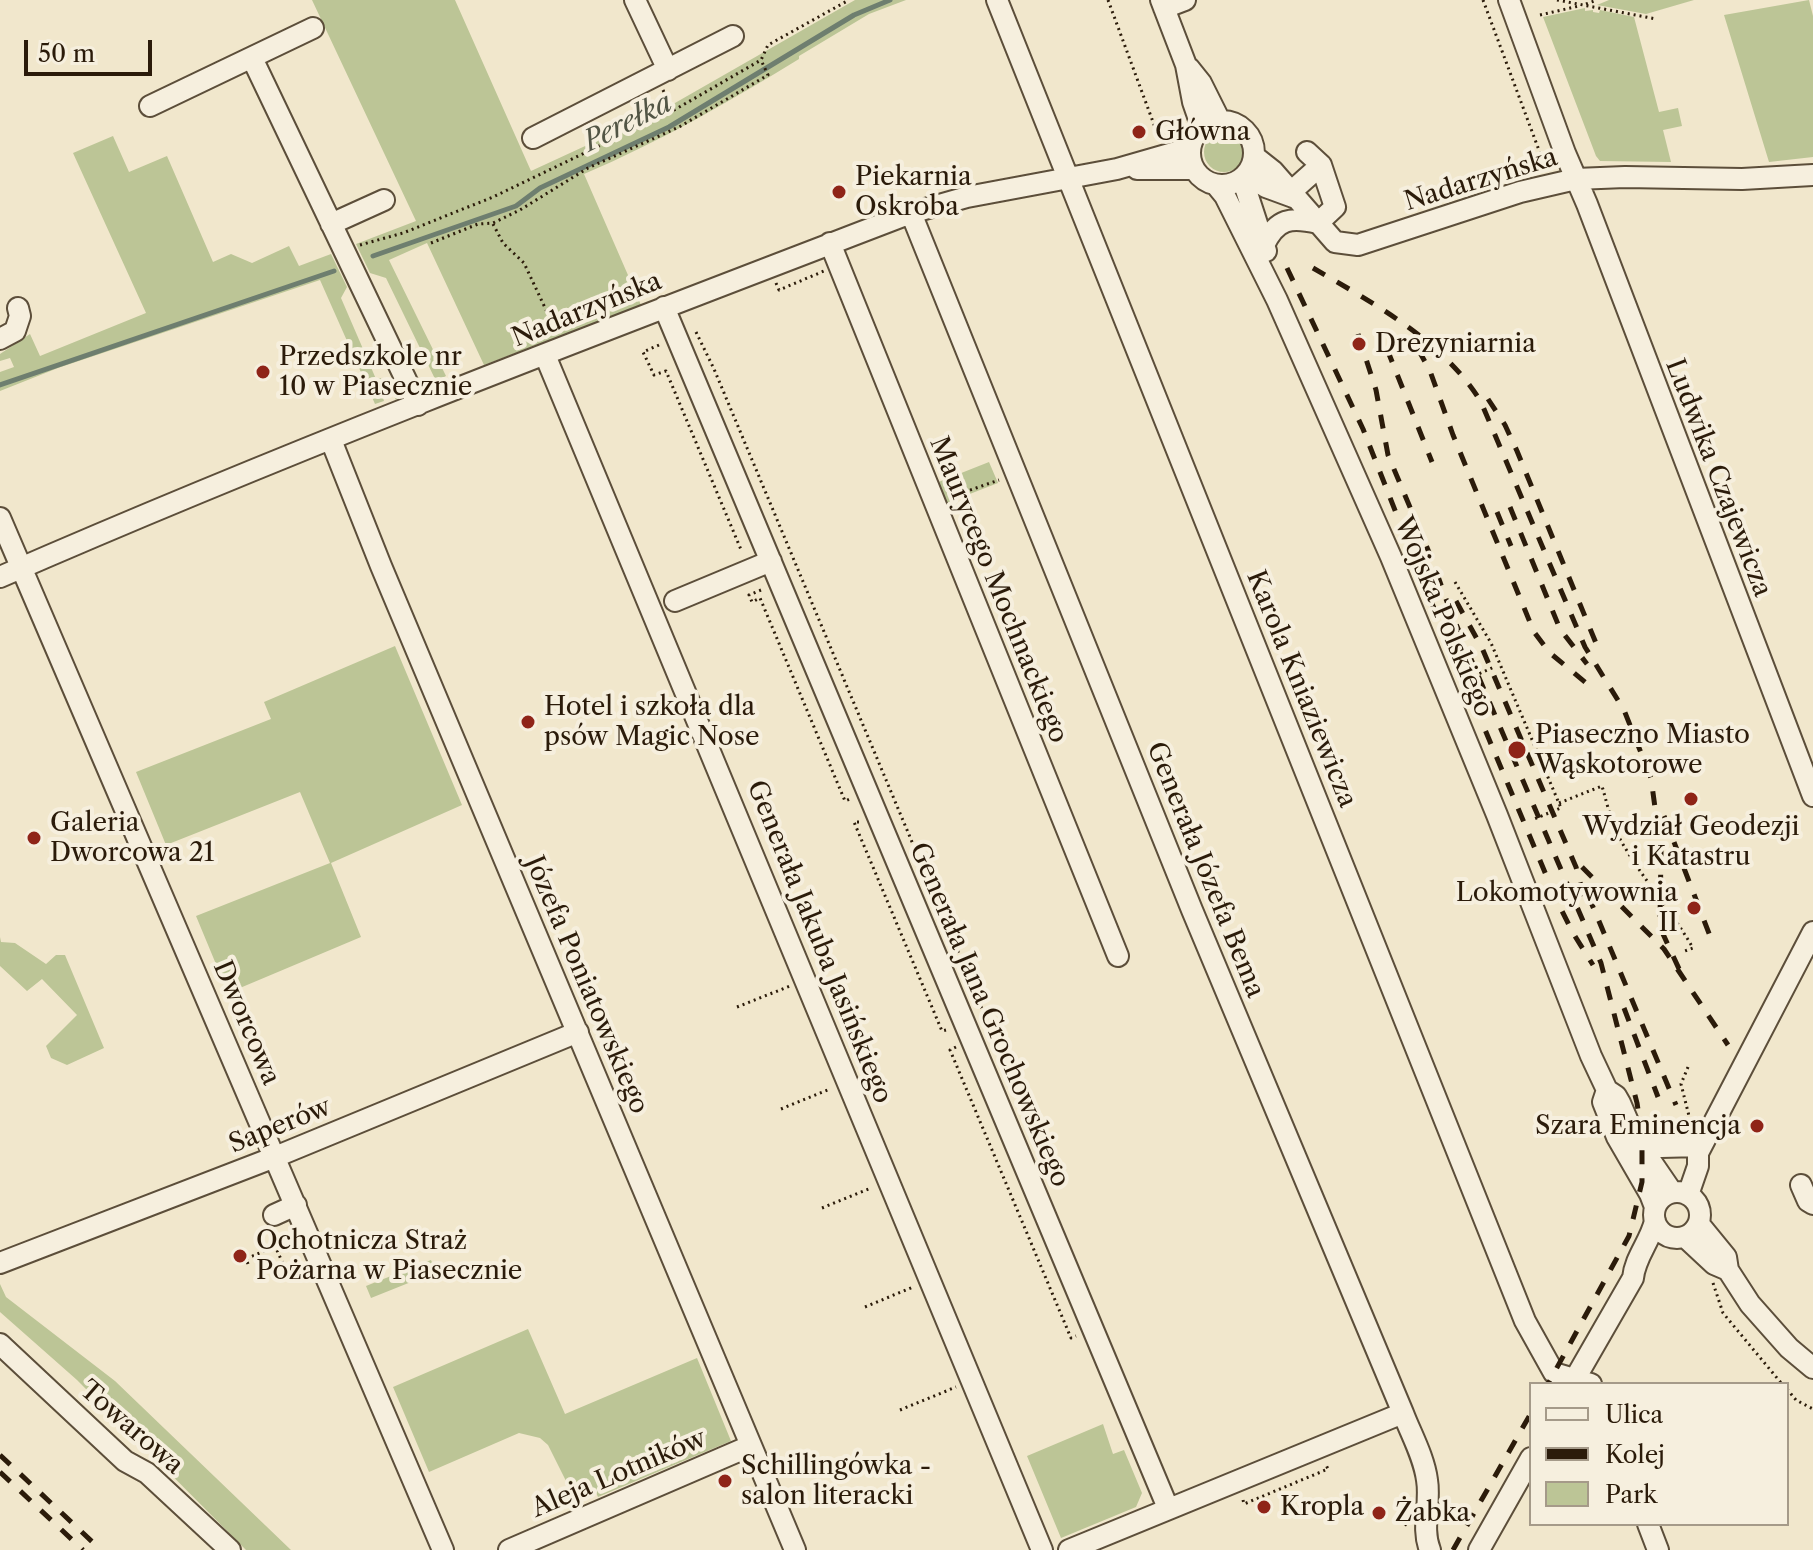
<!DOCTYPE html>
<meta charset="utf-8">
<style>
body{margin:0}
#map{position:relative;width:1813px;height:1550px;overflow:hidden;background:#f1e7cc;font-family:"Libre Caslon Text",serif}
canvas{display:block}
.legend{position:absolute;left:1529px;top:1382px;width:260px;height:144px;box-sizing:border-box;background:#f6efde;border:2px solid #a59a89;margin:0;padding:10px 14px;list-style:none;font-size:24px;color:#2b1b0a}
.legend li{display:flex;align-items:center;gap:16px;height:40px}
.legend b{width:40px;border:2px solid #a59a89}
.scale{position:absolute;left:24px;top:40px;width:128px;height:36px;box-sizing:border-box;border:4px solid #2b1b0a;border-top:0;padding-left:10px;font-size:24px;line-height:28px;white-space:nowrap;color:#2b1b0a;-webkit-text-stroke:6px #f6efde;paint-order:stroke}
</style>
<div id="map">
<canvas width="1813" height="1550"></canvas>
<ul class="legend">
<li><b style="height:10px;background:#f6efde"></b>Ulica</li>
<li><b style="height:10px;background:#2b1b0a"></b>Kolej</li>
<li><b style="height:22px;background:#bcc596"></b>Park</li>
</ul>
<div class="scale">50 m</div>
</div>
<script>
const g = document.querySelector('canvas').getContext('2d');
g.lineJoin = 'round';
function fillPath(path, color) { g.fillStyle = color; g.fill(path, 'evenodd'); }
function trace(path, color, width, dash) { g.strokeStyle = color; g.lineWidth = width; g.lineCap = dash ? 'butt' : 'round'; g.setLineDash(dash || []); g.stroke(path); }
function label(font, color, halo, rows, align = 'center') {
  g.font = font + ' "Libre Caslon Text",serif'; g.lineWidth = 8; g.setLineDash([]); g.textBaseline = 'middle'; g.strokeStyle = halo; g.fillStyle = color; for (const [text, x, y, turn = 0] of rows) {
    g.save(); g.translate(x, y); g.rotate((+turn || 0) * Math.PI / 180); g.textAlign = isNaN(turn) ? turn : align; if (halo) g.strokeText(text, 0, 0); g.fillText(text, 0, 0); g.restore();
  }
}
const green = new Path2D(`
 M312 0H455L531 171 661 111 855 0H906L869 14 799 56V59C729 102 659 142 584 174L641 305 484 365 427 243 389 260 446 376 436 381 386 278 370 273 356 244 416 221Z
 M1609 0H1694L1646 14 1597 5Z
 M1809 0 1813 16V157L1769 162 1724 15Z
 M1585 8V11L1593 10V12L1599 13 1600 10 1634 17 1659 112 1678 108 1682 126 1663 130 1671 162 1600 161 1596 156 1543 17Z
 M1204 152a20 20 0 1 1 40 0a20 20 0 1 1-40 0Z
 M113 136 129 172 167 156 213 262 231 254 252 263 289 246 299 266 331 254 347 287 341 298 376 379 381 378 384 384 394 379C398 386 402 394 396 400L391 391 382 395 384 401 375 404 320 280 58 368 0 391V372L14 367 10 358 0 361V354L30 334 40 356 146 313 73 153Z
 M989 462 998 483 944 504 936 483Z
 M395 646 462 805 331 863 361 937 228 993 196 916 330 863 300 792 166 845 136 772 271 719 264 702Z
 M0 937 1 942 15 943 46 964 56 955H65L104 1048 67 1065 51 1058 46 1046 77 1015 42 979 27 991 0 966Z
 M431 1260 436 1272 371 1298 366 1286Z
 M0 1284 6 1297 115 1381 291 1550H246L77 1380 0 1312Z
 M528 1329 565 1414 697 1358 731 1441 598 1497 594 1488 588 1490 587 1488 572 1493 548 1445 540 1438 519 1433 429 1472 393 1387Z
 M1103 1424 1113 1454 1124 1450 1142 1493 1136 1507 1061 1538 1027 1456Z`);
const stream = new Path2D(`
 M373 256 516 206 540 188 669 127 854 15 890 0
 M0 385 334 271`);
const path = new Path2D(`
 M1108 0 1156 130 1165 135
 M1483 0 1543 161
 M1557 0 1656 19
 M1586 4 1597 0
 M1540 15 1579 6
 M663 90 670 105
 M1172 133 1180 119
 M493 224 503 243 524 263 555 329
 M431 243 478 224 493 223 520 210 588 168 679 127 768 75 761 60
 M360 245 403 233 493 197 676 109 761 60 768 45 849 0
 M776 283 779 290 824 271
 M696 332 714 369 987 1021 984 1022
 M659 345 643 352 654 375 666 371 742 552
 M953 496 999 480
 M1455 582 1491 643 1561 808 1534 819
 M761 590 749 595 752 602 760 598 845 801 852 798
 M1474 676 1494 667
 M1559 803 1602 786C1607 803 1611 823 1620 839 1641 877 1671 910 1693 948L1685 951
 M859 822H854L942 1031 946 1030
 M737 1007 790 986
 M956 1047 950 1050 1071 1338 1076 1336
 M1688 1067 1681 1084 1691 1124
 M781 1109 830 1089
 M822 1208 871 1188
 M248 1264 246 1259 275 1246 289 1277 304 1272
 M1713 1283 1723 1313 1782 1384
 M865 1307 913 1287
 M1787 1389 1796 1400 1813 1409
 M900 1410 956 1387
 M1243 1500 1244 1504 1328 1469 1325 1463
 M1400 1521 1408 1526`);
const minor = new Path2D(`
 M635 0 668 70
 M997 0 1525 1321 1554 1373 1591 1384
 M1161 0 1186 65 1193 102 1202 128
 M1509 0 1565 153 1587 204 1813 796
 M1164 8 1185 0
 M252 58 418 405
 M1189 68 1201 83 1220 121
 M150 106 313 28
 M1190 153a32 32 0 1 1 64 0a32 32 0 1 1-64 0Z
 M533 138 733 36
 M1254 156 1273 171 1335 242 1358 245 1520 192 1576 179 1625 177 1742 179 1813 175
 M1137 169H1194
 M1246 174V190L1266 251
 M1246 174 1266 187 1296 198
 M1216 185 1225 196 1277 300 1391 557 1497 815 1591 1056 1607 1090 1616 1096 1620 1103 1635 1138 1672 1192
 M1292 191 1321 165
 M911 213 1192 910 1403 1413C1411 1434 1424 1457 1427 1480 1431 1503 1421 1528 1430 1550
 M331 224 384 200
 M830 243 1118 956
 M1264 245C1277 218 1291 217 1318 223L1335 207 1321 165 1307 152
 M664 307 1168 1508
 M0 339 15 331 20 316 18 308
 M545 355 1042 1550
 M331 440 381 566 795 1550
 M0 518 443 1550
 M0 577C300 446 606 330 911 213L967 197 1117 169 1190 148
 M675 601 771 561
 M1607 1090 1603 1102 1617 1137 1650 1194 1655 1207
 M1635 1138 1661 1147 1701 1146
 M1801 1185 1808 1201 1813 1204
 M1654 1215a23 23 0 1 1 46 0a23 23 0 1 1-46 0Z
 M1688 1195 1698 1166V1153L1813 932
 M274 1215 296 1205
 M1699 1224 1726 1257 1728 1270 1750 1304 1789 1348 1813 1368
 M1685 1237 1714 1264 1728 1270
 M0 1263 275 1157 578 1032
 M0 1344 125 1461 147 1473 230 1550
 M1572 1384 1633 1278C1635 1257 1650 1242 1655 1221
 M1648 1524 1658 1550
 M509 1550 750 1446
 M1069 1550 1403 1413
 M1479 1550 1531 1458`);
const rail = new Path2D(`
 M1287 268 1363 429 1428 594 1557 901 1573 933 1593 965
 M1313 268C1373 303 1444 341 1481 402L1585 647 1624 710 1651 778 1661 852 1660 919 1663 934 1680 971
 M1358 334 1376 390 1388 455 1431 557 1450 610 1601 963 1637 1103 1642 1135V1182L1629 1236 1548 1384
 M1387 349 1432 462
 M1418 349 1430 371 1453 435 1534 632 1550 653 1591 687
 M1488 399 1505 425 1517 451 1598 648
 M1510 507 1560 629 1587 664
 M1497 512 1511 546
 M1456 601 1482 648 1576 867 1587 909
 M1664 816 1710 936
 M1582 867 1664 949 1728 1045
 M1588 895 1676 1105
 M1624 1008 1658 1097
 M0 1455 101 1550
 M0 1472 83 1550
 M1453 1550 1531 1413`);
const markers = [
 [1139,132,8,"#8f2418"],
 [839,192,8,"#8f2418"],
 [1359,344,8,"#8f2418"],
 [263,372,8,"#8f2418"],
 [528,722,8,"#8f2418"],
 [1517,750,10,"#8f2418"],
 [1691,799,8,"#8f2418"],
 [34,838,8,"#8f2418"],
 [1694,908,8,"#8f2418"],
 [1757,1126,8,"#8f2418"],
 [240,1256,8,"#8f2418"],
 [725,1481,8,"#8f2418"],
 [1264,1507,8,"#8f2418"],
 [1379,1513,8,"#8f2418"]
];
const poiNames = [
 ["Główna",1155,132],
 ["Piekarnia",855,177],
 ["Oskroba",855,207],
 ["Drezyniarnia",1375,344],
 ["Przedszkole nr",279,357],
 ["10 w Piasecznie",279,387],
 ["Hotel i szkoła dla",544,707],
 ["psów Magic Nose",544,737],
 ["Piaseczno Miasto",1535,735],
 ["Wąskotorowe",1535,765],
 ["Galeria",50,823],
 ["Dworcowa 21",50,853],
 ["Wydział Geodezji",1691,827,"center"],
 ["i Katastru",1691,857,"center"],
 ["Lokomotywownia",1678,893,"right"],
 ["II",1678,923,"right"],
 ["Szara Eminencja",1741,1126,"right"],
 ["Ochotnicza Straż",256,1241],
 ["Pożarna w Piasecznie",256,1271],
 ["Schillingówka -",741,1466],
 ["salon literacki",741,1496],
 ["Kropla",1280,1507],
 ["Żabka",1395,1513]
];
const streetNames = [
 ["Nadarzyńska",1481,180,-17],
 ["Nadarzyńska",587,310,-22],
 ["Ludwika Czajewicza",1718,478,69],
 ["Maurycego Mochnackiego",998,590,68],
 ["Wojska Polskiego",1443,617,67],
 ["Karola Kniaziewicza",1301,689,68],
 ["Generała Józefa Bema",1205,870,68],
 ["Generała Jakuba Jasińskiego",819,942,68],
 ["Józefa Poniatowskiego",586,985,67],
 ["Generała Jana Grochowskiego",989,1015,67],
 ["Dworcowa",246,1023,67],
 ["Saperów",280,1126,-22],
 ["Towarowa",131,1428,41],
 ["Aleja Lotników",619,1474,-23]
];
const waterNames = [
 ["Perełka",628,123,-27]
];
fillPath(green, '#bcc596');
trace(stream, '#6e7e6f', 5);
trace(minor, '#5c4e3a', 24);
trace(path, '#2b1b0a', 3, [2, 4]);
trace(minor, '#f6efde', 20);
trace(rail, '#2b1b0a', 5, [14, 14]);
for (const [x, y, r, color] of markers) { const dot = new Path2D(); dot.arc(x, y, r, 0, 2 * Math.PI); g.fillStyle = color; g.fill(dot); trace(dot, '#f6efde', 3); }
label('26px', '#2b1b0a', '#f6efde', poiNames, 'left');
label('26px', '#2b1b0a', '#f6efde', streetNames);
label('italic 28px', '#525545', '#f6efde', waterNames);
</script>
